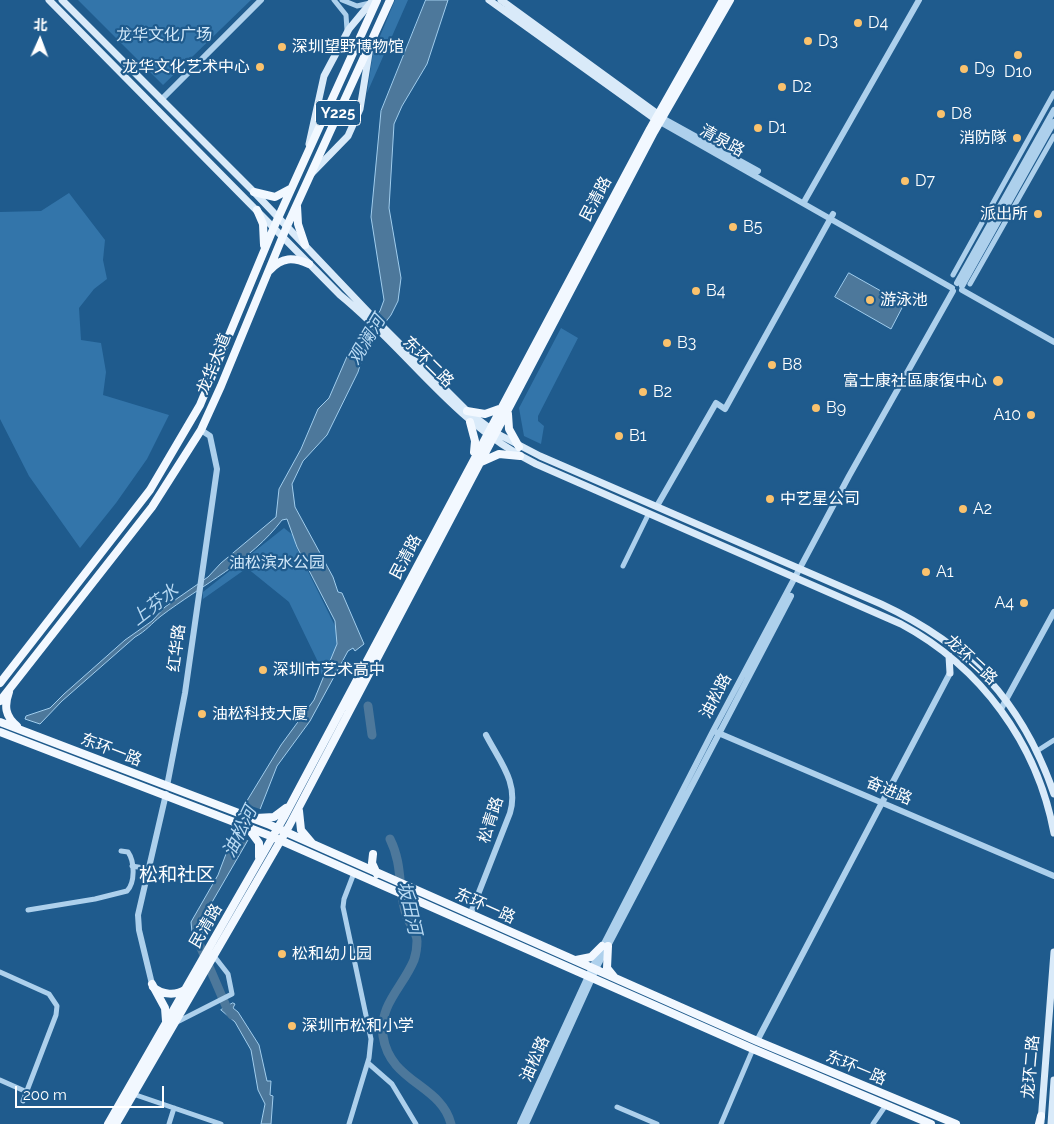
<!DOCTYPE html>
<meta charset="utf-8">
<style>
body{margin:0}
#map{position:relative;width:1054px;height:1124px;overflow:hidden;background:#1f5b8d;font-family:Raleway,"Noto Sans SC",sans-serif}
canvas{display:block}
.north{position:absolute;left:15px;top:15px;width:50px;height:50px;-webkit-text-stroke:4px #1f5b8d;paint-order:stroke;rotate:2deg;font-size:14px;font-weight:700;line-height:20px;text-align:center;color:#fff}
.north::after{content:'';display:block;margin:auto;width:18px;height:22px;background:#fff;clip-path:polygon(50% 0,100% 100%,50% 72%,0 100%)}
.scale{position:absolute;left:15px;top:1086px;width:149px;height:22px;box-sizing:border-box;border:2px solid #fff;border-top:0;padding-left:6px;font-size:15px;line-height:18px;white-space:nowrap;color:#fff;-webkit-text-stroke:4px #1f5b8d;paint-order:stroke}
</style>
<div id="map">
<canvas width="1054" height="1124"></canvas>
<div class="north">北</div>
<div class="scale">200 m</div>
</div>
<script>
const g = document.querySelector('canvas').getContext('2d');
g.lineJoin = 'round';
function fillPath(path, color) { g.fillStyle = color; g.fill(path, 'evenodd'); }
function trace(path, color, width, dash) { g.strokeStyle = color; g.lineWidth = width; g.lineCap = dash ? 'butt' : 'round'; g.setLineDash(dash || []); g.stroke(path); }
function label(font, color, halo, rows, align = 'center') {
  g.font = font + ' Raleway,"Noto Sans SC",sans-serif'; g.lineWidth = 4.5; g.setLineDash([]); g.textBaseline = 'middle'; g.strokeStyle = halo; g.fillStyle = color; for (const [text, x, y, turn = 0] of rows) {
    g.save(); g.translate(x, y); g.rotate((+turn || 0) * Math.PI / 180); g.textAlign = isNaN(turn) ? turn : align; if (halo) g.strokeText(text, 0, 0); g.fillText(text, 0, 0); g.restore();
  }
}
const green = new Path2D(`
 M78 0H251L163 85Z
 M395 0H408L367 93 373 53Z
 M69 193 105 240 103 260 107 279 94 289 79 308 81 340 101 343 106 372 103 395 169 415 147 459 116 503 80 548 29 476 0 419V212L41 211Z
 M561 328 578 338 538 416V421L544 426 541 444 524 436 519 408Z
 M284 528 294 536 296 547 337 630 336 650 323 676 316 667 318 662 289 602 247 568 203 599V592Z`);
const water = new Path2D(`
 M426 0H448L427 64 402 106 394 124 389 208 401 278 398 301 391 315 365 349 358 372 327 435 303 461 292 484 295 507 333 577 338 592 342 593 364 644 355 651 353 648 348 651 310 721 277 766 248 840 204 916 202 940 198 947 192 932 191 922 218 875 245 804 281 745 314 700 337 644 335 621 297 547 287 519 282 520C251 561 202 585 161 616 151 624 146 631 135 637L62 701 40 724 25 719 26 716 50 708 64 694 125 640 152 621 165 607 208 577 221 563 276 517 279 489 301 449 318 409 329 398 352 345 380 311 384 300 371 217 381 111Z
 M849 273 904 304 891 329 835 297Z
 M233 1003 235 1004 233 1008 238 1012 259 1045 267 1081H271L270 1095 273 1096 271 1124H261L265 1104 258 1090 251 1050 235 1022 221 1010Z`);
const pier = new Path2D(`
 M242 803 263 810 250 841 230 834Z`);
const river = new Path2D(`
 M368 706 372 735
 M390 839C404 867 397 892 407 917 410 925 417 932 417 941 417 947 416 954 414 960 403 987 379 1004 383 1036 390 1083 441 1084 451 1124
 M195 934 226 1006 232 1015`);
const minor = new Path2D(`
 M334 0 346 15 347 30
 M342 0 357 6 370 3
 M953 275 1054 93
 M970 284 1054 136
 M623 566 649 513
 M1037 751 1054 740
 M132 866 149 869
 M28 910 95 899 127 891C135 883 135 862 128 852L121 851
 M0 972 49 994 57 1006 56 1015 23 1101
 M175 1023 232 994 228 974 214 956
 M368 1063 392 1084 416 1124
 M0 1080 27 1092
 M133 1094 221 1124
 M617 1107 657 1124
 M169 1124 174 1108
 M349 1124 369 1058 371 1039 343 907 344 899 354 873
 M721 1124 753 1049
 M873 1124 886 1105`);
const tertiary = new Path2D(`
 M161 100 261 0
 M662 118 758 171
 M660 122 952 288
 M804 202 919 0
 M957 283 1054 110
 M962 286 1054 122
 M962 290 1054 342
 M657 506 716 403 725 409 833 214
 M1001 709 1054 612
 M716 732 1054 876
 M167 786 185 693 217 469 210 436 201 430
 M470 915 510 813C519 783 500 762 486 735
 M152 984 139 930 138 915 166 794
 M757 1041 950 673
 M520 1124 595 961 713 731 849 476 953 291
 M526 1124 599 963 791 596`);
const secondary = new Path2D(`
 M49 0 340 295C409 351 454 424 536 464L901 624C981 667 1037 743 1054 833
 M62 0 254 192 370 314 467 411 496 433 540 456 881 604C969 645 1022 701 1054 794
 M489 0 659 122
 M501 0 662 117
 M309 144 324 76 349 29 373 0
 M312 173 348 136 360 109 370 47
 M949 656 950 673
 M1041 1122 1054 952
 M1051 1124 1054 1080`);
const primary = new Path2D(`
 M254 192 275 197 290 189
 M297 206 298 224 305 245
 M257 210 263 224 264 245
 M270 270C282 257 293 257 309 264
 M467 411 485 414 499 409
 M508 414 509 429 519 447
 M470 422 475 441 474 452
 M481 462 499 454 520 456
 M0 683 150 490 200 405 274 227 377 0
 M9 692C4 706 5 716 17 726
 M0 701 152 507 201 430 221 386 287 226 390 0
 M0 722 270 825 757 1041 956 1124
 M0 732 273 837 753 1049 931 1124
 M299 811 301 830 312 843
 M256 818 274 817 286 808
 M248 828 259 843V857
 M373 854 372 863 377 874
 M608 946 607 968 615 978
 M576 960 591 957 602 946
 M152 984 165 1008 166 1021
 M153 987C162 995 176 996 186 989
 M108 1124 284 817 650 129 723 0
 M116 1124 289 826 654 132 730 0
 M1039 1124 1041 1116`);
const markers = [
 [858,23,5,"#fac26d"],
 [808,41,5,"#fac26d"],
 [282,47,5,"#fac26d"],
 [1018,55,5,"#fac26d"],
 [260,67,5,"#fac26d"],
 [964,69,5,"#fac26d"],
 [782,87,5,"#fac26d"],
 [941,114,5,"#fac26d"],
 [758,128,5,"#fac26d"],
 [1017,138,5,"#fac26d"],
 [905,181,5,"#fac26d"],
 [1038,214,5,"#fac26d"],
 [733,227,5,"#fac26d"],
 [696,291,5,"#fac26d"],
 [870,300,5,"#fac26d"],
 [667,343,5,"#fac26d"],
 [772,365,5,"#fac26d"],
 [998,381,6,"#fac26d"],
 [643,392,5,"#fac26d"],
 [816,408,5,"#fac26d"],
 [1031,415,5,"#fac26d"],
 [619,436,5,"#fac26d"],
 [770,499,5,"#fac26d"],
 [963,509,5,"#fac26d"],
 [926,572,5,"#fac26d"],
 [1024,603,5,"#fac26d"],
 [263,670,5,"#fac26d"],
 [202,714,5,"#fac26d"],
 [282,954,5,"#fac26d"],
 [292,1026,5,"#fac26d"]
];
const shields = [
 [338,113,45]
];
const shieldNames = [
 ["Y225",338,113]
];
const poiNames = [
 ["D4",868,23],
 ["D3",818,41],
 ["深圳望野博物馆",292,47],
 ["龙华文化艺术中心",250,67,"right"],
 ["D9",974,69],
 ["D10",1018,72,"center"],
 ["D2",792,87],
 ["D8",951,114],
 ["D1",768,128],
 ["消防隊",1007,138,"right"],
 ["D7",915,181],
 ["派出所",1028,214,"right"],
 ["B5",743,227],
 ["B4",706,291],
 ["游泳池",880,300],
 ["B3",677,343],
 ["B8",782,365],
 ["富士康社區康復中心",987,381,"right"],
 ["B2",653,392],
 ["B9",826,408],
 ["A10",1021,415,"right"],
 ["B1",629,436],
 ["中艺星公司",780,499],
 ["A2",973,509],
 ["A1",936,572],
 ["A4",1014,603,"right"],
 ["深圳市艺术高中",273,670],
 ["油松科技大厦",212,714],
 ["松和幼儿园",292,954],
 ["深圳市松和小学",302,1026]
];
const parkNames = [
 ["龙华文化广场",164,35],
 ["油松滨水公园",277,563]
];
const streetNames = [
 ["清泉路",722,141,29],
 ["民清路",596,199,-62],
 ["东环二路",428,362,45],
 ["龙华大道",214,364,-68],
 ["民清路",406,557,-62],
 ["红华路",177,648,-83],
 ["龙环二路",971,660,43],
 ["油松路",716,696,-62],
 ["东环一路",111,750,21],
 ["奋进路",889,791,23],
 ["松青路",491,820,-72],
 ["东环一路",485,906,24],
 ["民清路",206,926,-60],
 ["油松路",535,1059,-66],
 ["龙环二路",1031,1067,-85],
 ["东环一路",856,1068,23]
];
const waterNames = [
 ["观澜河",367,340,-59],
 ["上芬水",155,605,-38],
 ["油松河",240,832,-64],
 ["坂田河",409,908,77]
];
const quarterNames = [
 ["松和社区",177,875]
];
fillPath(green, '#3375aa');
fillPath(water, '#4d789b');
trace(water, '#a1cded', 1);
fillPath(pier, '#1f5b8d');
trace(river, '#4d789b', 9);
trace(minor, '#add0ec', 5);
trace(tertiary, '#add0ec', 6);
trace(secondary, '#d9eaf9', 7);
trace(primary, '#f2f8ff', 8);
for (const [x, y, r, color] of markers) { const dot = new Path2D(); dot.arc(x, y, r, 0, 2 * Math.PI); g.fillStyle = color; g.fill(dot); trace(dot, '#1f5b8d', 2); }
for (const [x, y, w] of shields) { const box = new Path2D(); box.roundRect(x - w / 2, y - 12.5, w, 25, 4); g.fillStyle = '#1f5b8d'; g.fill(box); trace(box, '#fff', 1); }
label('bold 15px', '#fff', null, shieldNames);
label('16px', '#fff', '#1f5b8d', poiNames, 'left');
label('16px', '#d2e8f9', '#1f5b8d', parkNames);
label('16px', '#fff', '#1f5b8d', streetNames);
label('italic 18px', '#b9daf3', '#1f5b8d', waterNames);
label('19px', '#fff', '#1f5b8d', quarterNames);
</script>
